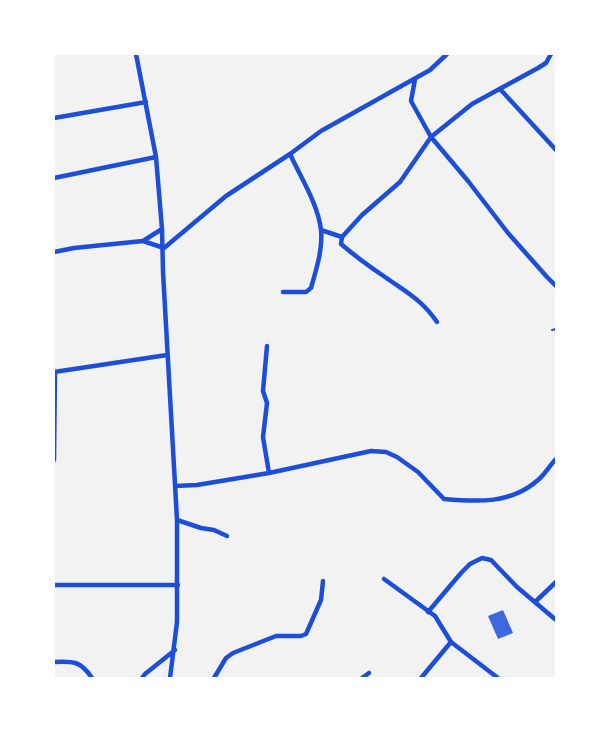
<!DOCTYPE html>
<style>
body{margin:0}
#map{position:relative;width:610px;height:732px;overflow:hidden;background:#f2f2f2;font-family:Manrope,sans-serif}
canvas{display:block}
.frame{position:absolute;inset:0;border:55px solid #fff;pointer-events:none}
</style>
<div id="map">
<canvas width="610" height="732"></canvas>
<div class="frame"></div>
</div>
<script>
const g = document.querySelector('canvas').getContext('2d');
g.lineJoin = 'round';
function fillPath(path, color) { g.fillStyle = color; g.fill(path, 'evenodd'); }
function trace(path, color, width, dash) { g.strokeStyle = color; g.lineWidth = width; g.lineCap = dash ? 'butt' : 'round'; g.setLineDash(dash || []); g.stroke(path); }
const building = new Path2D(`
 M503 610 513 633 498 639 488 616Z`);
const service = new Path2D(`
 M552 330 556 329`);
const minor = new Path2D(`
 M136 54 156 157 162 229 163 272 177 520V622L170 678
 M415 79 411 101 431 137 468 181 508 233 547 277 556 286
 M500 89 556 150
 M54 118 146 102
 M54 178 156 157
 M321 230 342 237
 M143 241 164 248 226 196 290 154 321 131 430 70 447 54
 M54 252 74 248 143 241 162 229
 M283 292H306L311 288C316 270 323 249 321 230 318 204 301 178 290 154
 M437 322C422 300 406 292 385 277 370 267 355 256 341 244L342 237 362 215 400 182 431 137 472 104 538 68 546 63 551 54
 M267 346 263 391 267 403 263 437 269 473
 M54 372 167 355
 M54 460 55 372
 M175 486 197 485 269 473 371 451 386 452 397 457 418 472 444 499C478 502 511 504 538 480 545 474 550 465 556 459
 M177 520 201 528 214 530 227 536
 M384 579 435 616 451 642 498 678
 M54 585H178
 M535 602 556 582
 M428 612 461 573 470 564 482 558 491 560 517 587 556 620
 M54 662C73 661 81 661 92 678
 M142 678 145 674 175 650
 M214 678 226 658 233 653 276 636H301L306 634 321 600 323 581
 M362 678 369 673
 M421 678 451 642`);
fillPath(building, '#3d67dc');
trace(service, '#1d4ed8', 2);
trace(minor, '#1d4ed8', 4.5);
</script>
